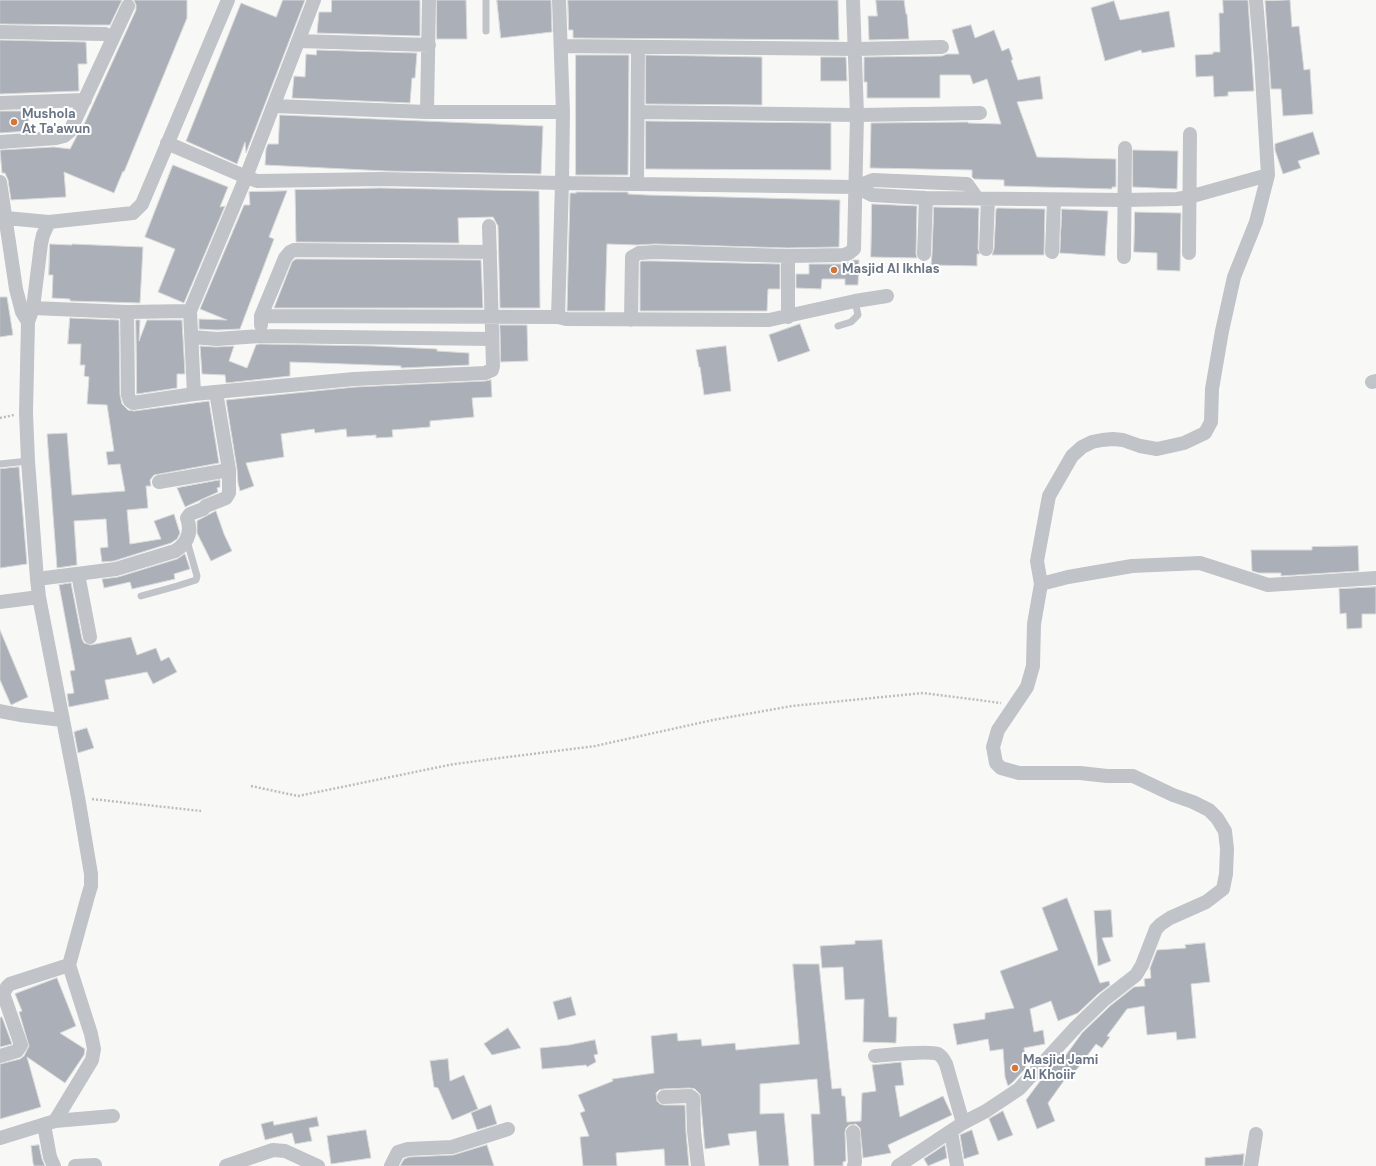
<!DOCTYPE html>
<style>
body{margin:0}
canvas{display:block;background:#f8f9f7}
</style>
<canvas width="1376" height="1166"></canvas>
<script>
const g = document.querySelector('canvas').getContext('2d');
g.lineJoin = 'round';
function fillPath(path, color) { g.fillStyle = color; g.fill(path, 'evenodd'); }
function trace(path, color, width, dash) { g.strokeStyle = color; g.lineWidth = width; g.lineCap = dash ? 'butt' : 'round'; g.setLineDash(dash || []); g.stroke(path); }
function label(font, color, halo, rows, align = 'center') {
  g.font = font + ' "DM Sans",sans-serif'; g.lineWidth = 4; g.setLineDash([]); g.textBaseline = 'middle'; g.strokeStyle = halo; g.fillStyle = color; for (const [text, x, y, turn = 0] of rows) {
    g.save(); g.translate(x, y); g.rotate((+turn || 0) * Math.PI / 180); g.textAlign = isNaN(turn) ? turn : align; if (halo) g.strokeText(text, 0, 0); g.fillText(text, 0, 0); g.restore();
  }
}
const building = new Path2D(`
 M0 0H122L110 25H86L0 24Z
 M134 0H187V18L124 172 123 171 114 193 64 172 66 197 11 200 8 180 5 173H2L0 150 54 147 70 149 81 128V131L136 10V5Z
 M283 0H305L246 153 245 142 237 164 186 141 241 3 276 17Z
 M332 0H420V36L317 33 319 12H331Z
 M437 0H466L467 39H437Z
 M497 0H551L552 32 501 38Z
 M568 0H838L839 40 573 38V30H569Z
 M876 0H904L906 14H907L909 39 869 40 868 16H877Z
 M1223 0H1248L1254 91 1228 92V96L1214 97 1213 76 1196 77 1195 55 1213 54V52H1220L1219 13H1223Z
 M1290 0 1292 27 1299 26 1304 70 1310 69 1313 114 1283 116 1281 89H1271L1265 1Z
 M1114 1 1120 20 1169 11 1175 47 1142 53 1141 50 1105 61 1091 8Z
 M971 25 975 38 994 30 1002 51 1009 48 1013 60H1011L1018 80 1040 76 1043 99 1017 102 1037 157 1116 159V187H1112V189L1004 186V180L974 179 972 177V170L870 168 871 123 968 122V123L1001 124 987 79 973 84 970 75H940V98H867V82H864V57L942 56 947 54H959L952 30Z
 M0 40 86 42 87 64H78L79 91 0 94Z
 M317 50 417 53 415 78H412L410 103 292 98 294 76 305 77 306 54 316 55Z
 M576 55H629L628 175H576Z
 M646 55 762 57V105L646 104Z
 M821 57H846L847 81H821Z
 M0 111H28L29 131 0 133Z
 M280 115 543 126 541 174 386 171 265 165 266 149 268 144H278Z
 M646 121 831 123V170L646 169Z
 M1313 132 1320 154 1298 161 1301 168 1283 174 1275 150V144Z
 M1133 150 1178 151 1177 189 1133 187Z
 M173 165 228 187 220 207 225 206 184 303 158 292 175 249 145 237Z
 M381 188 539 191 540 308H500L498 226 493 217 458 218 459 243 296 242 295 190Z
 M287 191 269 237 274 239 240 329 217 330 199 329V319L227 320 200 309 244 205H250L249 192Z
 M576 192H628V194L647 195 840 200 839 247 788 248 655 244 637 245 607 244 605 311H567L570 193H576Z
 M872 204 917 206 916 254 917 258 871 257Z
 M934 207 979 208 978 249 980 254H977V266L931 265 932 254Z
 M998 208 1045 209 1044 255H992L994 249 996 209Z
 M1062 209 1108 211 1105 256 1060 253Z
 M1135 212 1181 213 1180 271 1157 270V253L1134 252Z
 M50 244 72 245V244L143 247 140 303 70 301V299L52 298 53 275H49Z
 M296 259 481 260 483 308H274L292 262Z
 M854 260H859L858 285H845V279H822L821 289 796 288V274H809V264H844Z
 M642 261H655L780 264V289H768L767 311H640V262Z
 M0 297H7L13 335 0 337Z
 M70 318 119 320 120 395 122 404 128 410 134 411 209 401 219 463 154 475 150 480 151 486H146L148 508 127 510 130 544 161 539 154 521 174 514 180 533 177 539 171 543 114 561 102 562 100 548 108 547 106 519 74 521 77 565 57 568 47 434 67 433 72 495 125 491 120 464 108 465 106 452 114 451 107 405 87 404 89 377 84 376 85 365H80L81 344H68Z
 M136 320H140L139 341 147 320H182L185 374H177V388L137 394Z
 M800 324 810 351 778 362 769 335Z
 M500 325H527L528 361 501 362Z
 M260 344 374 346 437 349V351L469 353V365L401 368V366L290 362V376L226 383 225 375 202 374 200 346 216 347 234 346 229 361 247 368 256 345Z
 M726 346 731 391 704 395 700 367H699L696 350Z
 M491 380 492 397 472 398 474 417 430 421V427L392 430 393 437 376 438V435L347 437 346 429 315 433 314 429 281 434 284 457 246 463 254 486 240 491 238 483 237 469 226 400 355 387 485 381Z
 M19 467 27 564 0 568V469Z
 M220 480V487L217 488 218 492 185 507 177 488Z
 M216 511 224 534 232 551 211 561 197 533V521Z
 M1358 546 1359 571 1281 576V573H1259L1252 571 1251 550H1312V547Z
 M185 554 190 569 174 574 175 579 132 589 130 582 104 588 102 579 118 577 177 559Z
 M71 583 82 639 84 643 91 645 131 637 137 655 156 648 161 661 169 657 177 672 153 684 147 672 105 680 109 699 69 707 67 694 74 693 70 671 75 670 59 585Z
 M1376 587V614H1362V628L1347 629 1346 613 1340 614 1339 589Z
 M0 630 28 697 11 705 0 680Z
 M87 728 94 748 78 753 74 732Z
 M1067 898 1100 983 1109 981 1110 985 1098 994 1078 1013 1058 1021 1051 1001 1030 1009 1034 1032 1043 1030 1045 1044 1024 1048 1026 1068 1013 1082 1008 1086 1005 1077 1003 1049 990 1051 988 1039 957 1045 953 1024 985 1019V1013L1014 1008 1000 971 1058 950 1042 908Z
 M1111 910 1113 937 1102 938 1111 961 1098 966 1094 911Z
 M882 940 889 1017H897L896 1043 863 1042 864 999 845 1000 843 967 822 968 820 946 855 944V941Z
 M1205 943 1210 982 1191 984 1196 1038 1177 1040 1176 1032 1147 1035 1144 1006 1127 1009 1107 1036 1110 1037 1102 1048 1096 1044 1071 1077 1068 1075 1048 1103 1055 1121 1037 1129 1026 1100 1049 1069 1060 1057 1063 1059 1082 1033 1110 1006 1134 987 1145 986 1144 979 1151 978 1150 968 1157 950 1186 948 1185 945Z
 M793 964H819L832 1089 841 1088 842 1096H845L847 1122 861 1121 862 1093 876 1091 872 1065 901 1062 904 1085 895 1086 900 1117 943 1096 952 1115 888 1145 891 1153 863 1158 860 1128 856 1124 849 1125 846 1128 845 1132 846 1161 843 1162V1166H814L811 1114H820L817 1079 760 1084V1114L784 1113 789 1166H759L756 1131 728 1134 730 1145 705 1149 700 1094 695 1089 690 1088 664 1089 659 1090 656 1093 657 1101 660 1104 664 1105H685L686 1132 689 1166H665L664 1149 616 1153 617 1166H583L580 1137 589 1136 580 1113 585 1111 578 1095 613 1081 612 1079 654 1073 651 1036 677 1033 678 1041 701 1039 702 1046 735 1043 736 1050 799 1044Z
 M57 978 76 1026 60 1033 85 1049 84 1055 65 1083 27 1057 41 1107 0 1119V1064L20 1059 24 1056 29 1046 19 1012 22 1011 15 994Z
 M571 997 576 1015 558 1020 553 1002Z
 M2 1017 12 1044 0 1047V1018Z
 M508 1028 521 1048 492 1055 484 1044Z
 M595 1040 598 1054 594 1055 596 1062 587 1067 586 1065 542 1069 540 1048 569 1045Z
 M448 1059 450 1081 464 1075 478 1109 452 1120 438 1088 434 1087 430 1061Z
 M491 1105 497 1124 477 1130 471 1113Z
 M1003 1111 1013 1135 998 1141 989 1119Z
 M317 1117 319 1126 309 1128 312 1141 295 1144 292 1133 265 1140 261 1124 273 1121 274 1125Z
 M366 1130 371 1158 331 1164 327 1136Z
 M972 1130 979 1154 964 1159 960 1135Z
 M39 1145 42 1159 45 1166H34L33 1163 31 1146Z
 M487 1145 494 1166H400L404 1159 409 1157 453 1155Z
 M945 1145 947 1158 928 1166 924 1159Z
 M1244 1154 1243 1166H1205V1158Z`);
const path = new Path2D(`
 M0 418 14 415
 M251 786 298 796 454 764 595 746 713 720 792 706 923 693 1001 703
 M92 799 201 811`);
const lane = new Path2D(`
 M486 31V0
 M838 326 851 322 858 315 855 301
 M0 464 28 461
 M141 596 177 586 196 580 197 576 187 541`);
const street = new Path2D(`
 M0 32 105 34 113 38
 M298 41 429 45
 M561 46 856 49 942 47
 M0 103 85 100
 M274 106 427 112H563
 M427 112 429 0
 M638 112 857 115 980 113
 M0 142 56 138 64 136 70 131 128 6
 M167 143 246 177 257 181 381 179 562 183 856 187 873 180 967 184 977 198
 M0 182 16 289 22 312 28 322
 M637 184 638 47
 M856 187 872 195 926 198 1125 200 1177 199 1189 197 1268 175
 M6 218 49 222 133 213 142 204 228 0
 M986 249 988 199
 M1052 252 1054 200
 M1189 253 1190 134
 M924 254 926 198
 M1124 257 1125 148
 M33 308 127 312 190 311
 M127 312 128 395 130 401 133 403 194 394 354 379 485 373 492 370 493 366 489 226
 M261 316 558 317 566 319 769 320 855 301 887 296
 M558 317 562 183 563 112 559 0
 M788 317V256
 M631 320 632 257 639 253 655 252 788 256 844 255 849 253 854 249 857 115 853 0
 M261 325V316L285 258 290 252 294 250 490 252
 M192 337 217 339 260 336 492 339
 M1372 382 1376 381
 M194 394 190 311 246 177 314 0
 M159 482 229 470
 M78 574 90 637
 M37 579 116 569 175 551C188 543 192 532 187 518L190 514 203 509 206 506 226 498 229 493V470L216 392
 M1041 584 1037 561 1049 496 1072 456 1082 447 1092 442 1102 440 1113 439 1123 440 1140 446 1157 449 1184 443 1205 433 1211 422 1212 389 1222 331 1234 277 1256 222 1268 175 1261 59 1256 0
 M0 602 39 597
 M0 711 20 715 62 720
 M0 1056 17 1051 21 1045 3 993 7 987 10 984 69 965
 M875 1056C888 1055 928 1050 938 1054 942 1056 944 1060 946 1064L963 1123
 M664 1097 690 1096 693 1098 694 1131 698 1166
 M55 1121 113 1116
 M44 1125 50 1157 54 1166
 M853 1132 855 1162 854 1166
 M951 1132 957 1166
 M0 1138 55 1121 92 1060 94 1049 91 1034 69 965 88 896 91 886V874L78 797 39 597 37 579 28 461 26 413 28 322 33 308 41 244 43 235 49 222
 M75 1166 95 1165
 M226 1166 273 1150 285 1151 318 1166
 M391 1166 398 1152 408 1149 452 1147 508 1129
 M898 1166 963 1123 986 1111 1019 1089 1076 1027 1104 1000 1136 975 1142 965 1156 929 1161 924 1170 918 1206 902 1223 889 1226 874 1227 849 1225 831 1217 818 1209 810 1193 802 1173 795 1133 776H1107L1080 773H1019L1001 768 996 763 993 747 998 730 1027 687 1033 666 1034 624 1041 584 1068 577 1132 566 1200 563 1268 585 1376 578
 M1251 1166 1256 1134`);
const markers = [
 [14,122,4,"#d4763b"],
 [834,270,4,"#d4763b"],
 [1015,1068,4,"#d4763b"]
];
const poiNames = [
 ["Mushola",22,115],
 ["At Ta'awun",22,130],
 ["Masjid Al Ikhlas",842,270],
 ["Masjid Jami",1023,1061],
 ["Al Khoiir",1023,1076]
];
fillPath(building, '#abb0b8');
trace(building, '#dadad9', 1);
trace(path, '#bbbdc0', 2.5, [2, 2]);
trace(lane, '#c0c3c8', 7);
trace(street, '#c0c3c8', 14);
for (const [x, y, r, color] of markers) { const dot = new Path2D(); dot.arc(x, y, r, 0, 2 * Math.PI); g.fillStyle = color; g.fill(dot); trace(dot, '#fff', 1.5); }
label('bold 13px', '#6a7585', '#fff', poiNames, 'left');
</script>
